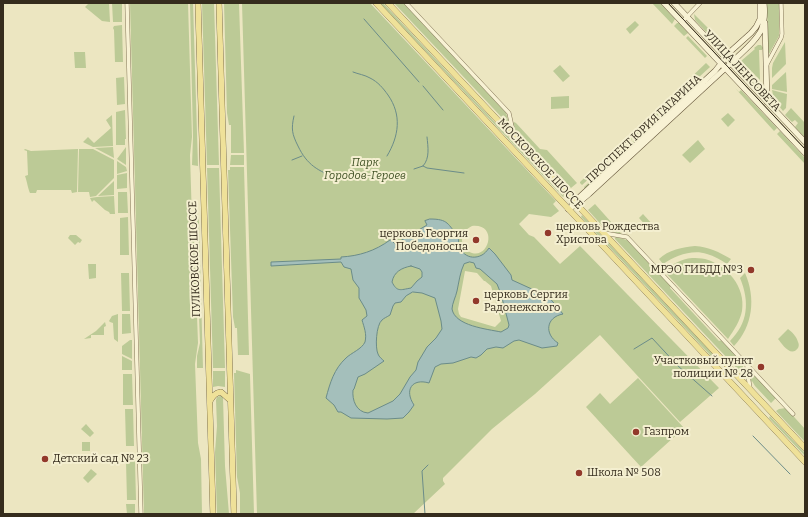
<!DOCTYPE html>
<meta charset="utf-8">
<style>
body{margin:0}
#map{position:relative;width:808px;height:517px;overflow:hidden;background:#ece6c1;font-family:Bitter,serif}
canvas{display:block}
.frame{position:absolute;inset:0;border:4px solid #352c1d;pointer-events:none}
</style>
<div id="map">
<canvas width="808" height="517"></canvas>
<div class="frame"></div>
</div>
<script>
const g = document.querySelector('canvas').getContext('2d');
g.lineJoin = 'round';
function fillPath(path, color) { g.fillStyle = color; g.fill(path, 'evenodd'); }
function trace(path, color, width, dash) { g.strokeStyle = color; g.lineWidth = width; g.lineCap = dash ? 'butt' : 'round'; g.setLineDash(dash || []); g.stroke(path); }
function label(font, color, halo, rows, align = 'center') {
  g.font = font + ' Bitter,serif'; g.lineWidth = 4; g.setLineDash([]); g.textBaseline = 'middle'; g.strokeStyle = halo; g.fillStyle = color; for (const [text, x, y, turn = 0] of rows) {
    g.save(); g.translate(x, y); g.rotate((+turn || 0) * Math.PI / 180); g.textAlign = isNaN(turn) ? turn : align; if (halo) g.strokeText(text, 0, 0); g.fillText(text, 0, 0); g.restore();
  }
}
const green = new Path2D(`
 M89 3H109L110 22 102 21 85 7Z
 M112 3H122V22H113Z
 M130 3H188L192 137 190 155 192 220 194 233 198 343 195 364 198 443 201 459 202 514H144Z
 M190 3H193L198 166 192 165 193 137Z
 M202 3H214L219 165H207Z
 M224 3H239L244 153H231V125H229L227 113Z
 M242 3H370L556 201 553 204 559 211 551 217 529 214 519 224 529 235 534 237 560 264 580 246 719 388 680 422 600 335 535 394 492 429 443 478V481L445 484 413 514H257ZM472 226C500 223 488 264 468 251 465 248 462 244 462 240 462 233 466 229 472 226ZM465 271 477 273 484 281H485L491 286 501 321 495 327 461 317 459 314 458 309Z
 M380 3H383L564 196 563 197Z
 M394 3H404L506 112 509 124 507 123Z
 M652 3H660L675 19 672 24Z
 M767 3H779V36L769 54 768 53Z
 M694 14 710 30 707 33 695 20Z
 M635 21 639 25 630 34 626 29Z
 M677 23H679L688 33 684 36 674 26Z
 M122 25 123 62H115L114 30 113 28 114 26Z
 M688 36 707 56 705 58 686 38Z
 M785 42 786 64 772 78V68L773 63Z
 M758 45H761L763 48 762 50H759L760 80 741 61 755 49 754 48Z
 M74 52H85L86 68H75Z
 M706 63 710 67 686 89 684 84Z
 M560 65 570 76 563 82 553 71Z
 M786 72 787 92 772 89V85Z
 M124 77 125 104 117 105 116 78Z
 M735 88 739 92 741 90 777 128 774 131Z
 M679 89 684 92 667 107 665 102Z
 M772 90 787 94 786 108 783 111 774 100Z
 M569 96V108L551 109V97Z
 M791 108 805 123V138L795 127 798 123 795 120 792 122 785 115Z
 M125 110 126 139H125V145H116V112Z
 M657 110H661L663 111 582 185 580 183V182Z
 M664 112V115L585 189 584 187Z
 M728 113 735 120 728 127 721 119Z
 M112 115 113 146 93 147 83 142 88 137 94 143 111 128 106 120Z
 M514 122 516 123 540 149 547 150 577 183 571 188 560 176 558 178 516 133 513 124Z
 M780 131 805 158V164L777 134Z
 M698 140 705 149 690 163 682 155Z
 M113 147 114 158 95 148Z
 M126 147V165L117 159Z
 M25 149 31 151 78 149 77 192 72 193 71 190H37L36 193H30C28 189 27 181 25 176L28 175 27 151 24 150Z
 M79 149H93L114 160V178L96 196 90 197 89 192H78Z
 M231 155H244V165H230Z
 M117 161 126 167 127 171 117 174Z
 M230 167H244L249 355H238L237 328H235L233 317 228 170H230Z
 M207 168H219L225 368H213Z
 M127 173V188L117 189V175Z
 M114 181V195L98 196Z
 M118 192H127L128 213H118Z
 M114 196 115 214H110L109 212 105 210 94 200 92 202 90 198 97 197Z
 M595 204 620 232 621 234H619L606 230 588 210Z
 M194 210H197L199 222 203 368H197V356L200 343 196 233 194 222Z
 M643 214 654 226 650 230 639 218Z
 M582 215 713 354 711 356 581 217Z
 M128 217 129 255H120V218Z
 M70 235H76L82 240 80 243 78 242 75 245 68 238Z
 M616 237 627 240 630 242 671 286 670 288 719 341 722 340 741 361 746 376V378L615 239V238Z
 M695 246C709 247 719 252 731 259L727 264C721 260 714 256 707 254 692 249 675 256 663 264L659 259C668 250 683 247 695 246Z
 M692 258C696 258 701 258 705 259 727 265 746 287 742 311 740 321 734 330 728 339L664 271C673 264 681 259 692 258Z
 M88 264H96V278L89 279Z
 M121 273H129L130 311H122Z
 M745 273C756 298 753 326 734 346L730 341C748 323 750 302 740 278Z
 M118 314V342L114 339 113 323 110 322 109 321 112 316Z
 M122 314H130L131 333 122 334Z
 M105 322 106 326 104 327V335H91V338L84 339 96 331Z
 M788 329C792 332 797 337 798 342 799 344 799 346 798 348 791 358 782 344 778 339Z
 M130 340H132V359L122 354V346Z
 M122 356 132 361V370H122Z
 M748 369H749L776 398 771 403 755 386 752 381 751 382Z
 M236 370 250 374V375L254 514H240V493L237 477 234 373H236Z
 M213 371H225V387L218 386 213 387Z
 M123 374H132L133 405H123Z
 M638 378 684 428 641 467 586 407 600 393 610 404Z
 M220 396H222L223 398 225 466 229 514H217L215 452 217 426 216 400 217 397Z
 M786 408 805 429V442L776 411 779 409Z
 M125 409H133L134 446H126Z
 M770 416 805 453V456L769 418Z
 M86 424 94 433 90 437 81 429Z
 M82 442H90V451H82Z
 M135 461 136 500H127L126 462Z
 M91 469 97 474 88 483 83 478Z
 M126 504H135V514H127Z`);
const water = new Path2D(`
 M430 219C449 219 447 224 459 237 456 251 469 262 482 255 484 254 487 251 489 248L495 254 511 275 512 280 534 290 548 296 563 314C546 317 544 334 558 343L557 346 542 348 519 340 514 341 503 348 496 347 487 349 481 355 476 358 471 357 453 363 441 364 435 367 429 383C412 378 404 390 414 405L409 412 403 418 387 419 351 418 341 412H338L334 405 326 398C330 383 334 369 346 358 351 353 362 349 365 342 367 334 364 327 362 320L367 316 366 310 362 303 359 298V288L353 280 351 269 344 267 341 262 271 266V262L341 259V257C359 256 375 251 390 240H391L395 244 427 225 425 221ZM470 262 474 263 476 268 480 269 497 284 501 294 509 325 508 328 501 332C487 329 455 326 452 309 452 304 456 296 457 291 459 282 460 272 464 264ZM411 266 420 269 422 272V277L417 281 411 288C400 290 397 292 392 282 394 272 401 268 411 266ZM413 292 422 293 435 298 441 321 442 329 436 338 427 347 418 362 416 370 410 377 400 394 393 401 368 413C356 412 352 400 353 390L354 389 358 377 365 374 384 361C382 359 379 357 378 354 375 348 376 325 382 320 384 318 387 317 390 315L393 306 395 303 401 302 406 296Z`);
const stream = new Path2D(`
 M364 19 419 82
 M353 72C358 74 365 75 370 78 378 82 383 88 388 95 402 115 399 136 387 156
 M423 86 443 110
 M294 116C291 129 292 134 298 146 307 165 318 171 337 178
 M292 160 302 156
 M423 166 427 168 464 173
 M414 169 423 166C430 158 428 147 427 137
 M634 349 652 338 678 366 712 396
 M753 436 790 474
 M425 514 422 471 428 465`);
const street = new Path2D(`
 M127 3 141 514
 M406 3 509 113 514 136
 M682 22 700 3
 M766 66 781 38 782 34 781 3
 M604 233 627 237 793 414
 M747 364V369L750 388`);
const secondary = new Path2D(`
 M664 3 805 153
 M674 3 805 142
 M765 23 767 102
 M572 204 715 71 731 51 751 33 756 27 760 19V3
 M568 209 577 204 589 194 731 63C740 54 758 40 762 28 765 20 765 12 764 3`);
const primary = new Path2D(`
 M198 3 213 514
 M219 3 234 514
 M376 3 805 462
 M388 3 805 448
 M210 401C213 396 215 393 221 392L230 400`);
const tram = new Path2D(`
 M668 3 805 149`);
const markers = [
 [548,233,4,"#92392b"],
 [476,240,4,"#92392b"],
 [751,270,4,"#92392b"],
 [476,301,4,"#92392b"],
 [761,367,4,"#92392b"],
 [636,432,4,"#92392b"],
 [45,459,4,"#92392b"],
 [579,473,4,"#92392b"]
];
const streetNames = [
 ["УЛИЦА ЛЕНСОВЕТА",742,71,47],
 ["ПРОСПЕКТ ЮРИЯ ГАГАРИНА",644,129,-43],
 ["МОСКОВСКОЕ ШОССЕ",540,164,47],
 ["ПУЛКОВСКОЕ ШОССЕ",195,259,-92]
];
const parkNames = [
 ["Парк",365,163],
 ["Городов-Героев",365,176]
];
const poiNames = [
 ["церковь Рождества",556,227],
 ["Христова",556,240],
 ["церковь Георгия",468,234,"right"],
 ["Победоносца",468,247,"right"],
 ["МРЭО ГИБДД №3",743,270,"right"],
 ["церковь Сергия",484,295],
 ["Радонежского",484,308],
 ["Участковый пункт",753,361,"right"],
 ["полиции № 28",753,374,"right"],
 ["Газпром",644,432],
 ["Детский сад № 23",53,459],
 ["Школа № 508",587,473]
];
fillPath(green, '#bcca96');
fillPath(water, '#a4bfbb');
trace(water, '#6b8c89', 1);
trace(stream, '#6b8c89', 1);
trace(street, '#857759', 4.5);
trace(secondary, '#67583d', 6);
trace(primary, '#53442e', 6);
trace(street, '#f8f2d4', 3.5);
trace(secondary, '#f8f2d4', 5);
trace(primary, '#efe199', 5.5);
trace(tram, '#352c1d', 1);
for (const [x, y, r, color] of markers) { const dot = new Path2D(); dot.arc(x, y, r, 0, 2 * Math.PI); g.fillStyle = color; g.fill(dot); trace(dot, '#f4efd0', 1.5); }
label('11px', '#352c1d', '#f4efd0', streetNames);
label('italic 11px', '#3f5124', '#f4efd0', parkNames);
label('11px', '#352c1d', '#f4efd0', poiNames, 'left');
</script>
